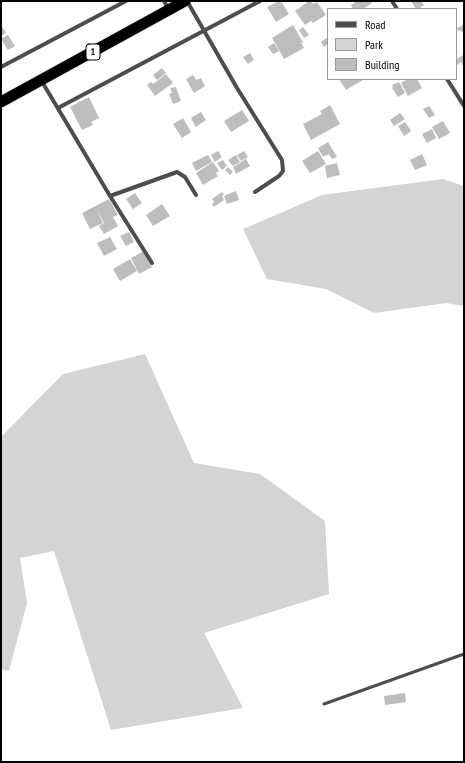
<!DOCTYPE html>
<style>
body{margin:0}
#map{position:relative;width:465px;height:763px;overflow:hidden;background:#fff;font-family:"PT Sans Narrow",sans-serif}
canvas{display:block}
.frame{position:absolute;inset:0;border:2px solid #000;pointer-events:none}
.legend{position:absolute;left:327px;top:8px;width:130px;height:72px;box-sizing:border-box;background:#fff;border:1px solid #999;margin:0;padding:5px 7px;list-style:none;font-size:12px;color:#000}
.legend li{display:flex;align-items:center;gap:8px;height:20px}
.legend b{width:20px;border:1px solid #999}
</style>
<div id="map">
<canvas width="465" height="763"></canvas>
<div class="frame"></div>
<ul class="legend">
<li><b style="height:5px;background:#4d4d4d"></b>Road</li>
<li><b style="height:11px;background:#d4d4d4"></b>Park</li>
<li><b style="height:11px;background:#bdbdbd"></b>Building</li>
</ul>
</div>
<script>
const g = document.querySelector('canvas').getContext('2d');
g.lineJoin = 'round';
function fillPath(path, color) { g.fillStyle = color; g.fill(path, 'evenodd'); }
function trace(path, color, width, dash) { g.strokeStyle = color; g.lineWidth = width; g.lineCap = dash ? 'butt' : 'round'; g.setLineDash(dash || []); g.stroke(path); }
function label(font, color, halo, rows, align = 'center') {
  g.font = font + ' "PT Sans Narrow",sans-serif'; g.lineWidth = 3; g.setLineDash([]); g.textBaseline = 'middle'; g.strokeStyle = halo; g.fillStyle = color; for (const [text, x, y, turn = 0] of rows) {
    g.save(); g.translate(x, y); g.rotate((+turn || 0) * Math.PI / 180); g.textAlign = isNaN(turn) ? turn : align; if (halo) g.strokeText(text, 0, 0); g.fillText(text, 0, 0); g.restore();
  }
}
const green = new Path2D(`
 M443 179 464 186V306L446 303 374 313 326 289 267 279 243 229 322 195Z
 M145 354 194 463 260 474 325 521 329 594 204 633 243 708 111 730 54 551 20 558 27 603 9 671 1 669V437L63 374Z`);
const building = new Path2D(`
 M279 1H281L289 14 276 22 267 7Z
 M309 1H311L313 4 317 2 326 15 313 23 311 21 305 25 295 11Z
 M357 1H371L372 3 363 9H353L351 5Z
 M411 1H421L424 5 419 9H416Z
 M1 25 6 33 1 36Z
 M293 25 303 42 301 43 304 48 284 59 272 38Z
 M463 25 464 31 461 32 460 30 458 31 457 28Z
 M303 27 309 35 304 38 299 30Z
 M8 35 15 46 8 50 1 39Z
 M328 37V44L324 47 321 42Z
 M274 43 279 51 273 54 268 47Z
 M250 53 254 60 248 64 243 57Z
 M464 54V67L461 62 457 65 456 64V60Z
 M162 68 166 73 157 80 153 75Z
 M166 74 173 83 155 96 147 85 151 82 153 84Z
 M193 75 196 80 201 78 205 86 194 93 186 79Z
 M339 79H362L363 80 346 90Z
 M408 79H417L422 88 408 96 401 83Z
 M399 82 405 93 398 97 392 88 393 87 392 85Z
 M176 87 181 101 173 104 169 94 172 93 170 88Z
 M89 97 99 118 91 122 93 125 82 130 70 107Z
 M330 105 340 124 311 140 303 124 322 114 320 111Z
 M429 106 435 115 429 118 423 109Z
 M242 110 249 121 231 132 224 121Z
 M201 112 206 120 196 127 191 118Z
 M400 113 405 119 394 126 390 120Z
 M183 118 191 132 182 138 173 124Z
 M443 121 450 133 439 139 432 127Z
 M405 122 411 131 404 136 398 126Z
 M432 129 436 138 427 143 422 134Z
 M328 142 337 157 332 159 329 154 323 157 318 148Z
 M218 151 222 157 215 162 211 155Z
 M244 151 248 157 241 161 237 155Z
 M318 151 326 164 310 173 302 161Z
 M422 154 427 165 415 170 410 160Z
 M208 155 212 162 196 171 192 163Z
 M236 155 240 162 233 166 228 160Z
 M246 159 250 166 236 174 233 167Z
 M223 160 227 166 222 170 217 163Z
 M213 162 219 171 216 173 218 176 203 185 196 173Z
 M337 163 340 175 327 178 325 166Z
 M228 167 233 172 230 175 225 170Z
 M236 191 239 200 227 204 224 196Z
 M222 192 224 194 222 196 224 200 214 207 212 204 214 202 212 199Z
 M135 193 142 203 133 209 126 199Z
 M109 199 118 215 113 217 118 226 104 234 99 226 104 223 97 210 103 223 90 229 82 213Z
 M162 204 170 216 153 226 146 215Z
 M129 232 134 242 126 246 120 236Z
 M110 237 117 249 104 256 97 243Z
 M144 251 152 267 139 274 131 258Z
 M130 259 137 271 120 281 113 269Z
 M405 693 406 702 385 705 384 696Z`);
const service = new Path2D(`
 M324 704 464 654`);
const minor = new Path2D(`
 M164 1 169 10
 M187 1 237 88 282 160 283 171 279 176 255 192
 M392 1 397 9
 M1 67 126 1
 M447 79 464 106
 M41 80 110 196 152 263
 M58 108 260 1
 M110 196 177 172 185 177 196 195`);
const trunk = new Path2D(`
 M1 102 185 1`);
const shields = [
 [93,52,14]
];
const shieldNames = [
 ["1",93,52]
];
fillPath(green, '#d4d4d4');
fillPath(building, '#bdbdbd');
trace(trunk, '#dbdbdb', 12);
trace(service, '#4d4d4d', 3);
trace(minor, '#4d4d4d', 4);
trace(trunk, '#000', 11);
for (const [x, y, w] of shields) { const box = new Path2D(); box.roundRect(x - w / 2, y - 8, w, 16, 3); g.fillStyle = '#fff'; g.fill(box); trace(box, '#000', 1); }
label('bold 10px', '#000', null, shieldNames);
</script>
